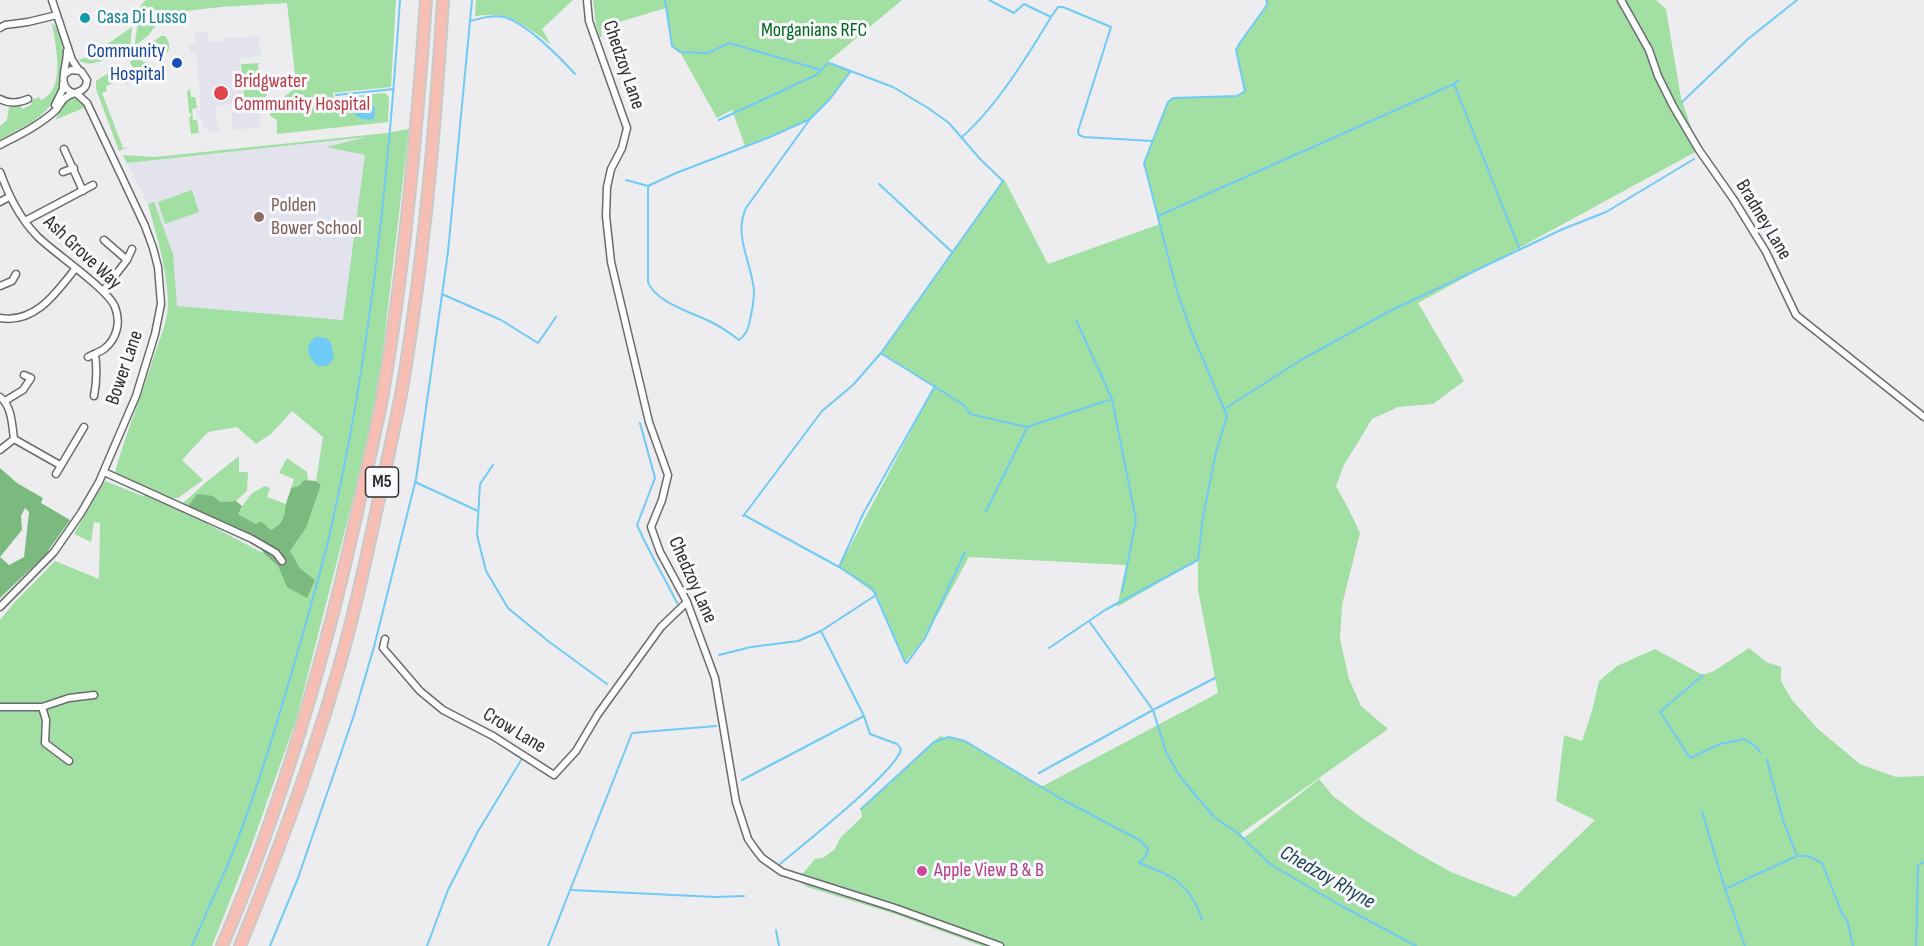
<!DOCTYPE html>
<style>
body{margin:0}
canvas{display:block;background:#ededf0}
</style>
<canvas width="1924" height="946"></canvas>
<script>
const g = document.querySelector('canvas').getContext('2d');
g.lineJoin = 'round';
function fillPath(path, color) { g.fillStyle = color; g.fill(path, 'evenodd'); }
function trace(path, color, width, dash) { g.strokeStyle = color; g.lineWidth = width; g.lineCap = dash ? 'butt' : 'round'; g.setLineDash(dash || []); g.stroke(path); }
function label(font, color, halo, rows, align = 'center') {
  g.font = font + ' "Sofia Sans Condensed",sans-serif'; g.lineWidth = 6; g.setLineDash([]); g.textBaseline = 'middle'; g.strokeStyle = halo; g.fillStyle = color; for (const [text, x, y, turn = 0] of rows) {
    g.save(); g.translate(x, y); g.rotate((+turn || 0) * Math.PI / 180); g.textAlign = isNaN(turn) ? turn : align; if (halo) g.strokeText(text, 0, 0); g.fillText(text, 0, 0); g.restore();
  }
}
const built = new Path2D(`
 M207 32 209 42 224 41V38L259 36 261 56 239 59 244 105H240L241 110 258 109 261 118H259L260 127 233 130 231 111H236V106H230V104L215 106 217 126H219L220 131 209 132 208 128 203 129 202 118 197 119 196 110 201 109 199 81 196 53H190L189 44 195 43 194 33Z
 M377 136 344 320 168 306 162 256 148 204 127 163Z`);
const green = new Path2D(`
 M146 0H396L391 87 333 93 334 98 385 93 389 97 388 122 277 134V120L270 116 269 108C277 98 292 96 296 84L287 3 221 7 186 11 161 21 153 29 149 35 136 45 135 44C135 37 137 31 138 23 139 13 136 8 146 0Z
 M476 0H573L542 29 551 45C525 25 510 11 475 16Z
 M593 0H902L829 61V63L851 71 830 99 810 119 745 146 732 110 717 118 680 52 672 46 666 8 606 26 601 29 602 36 600 37 596 25Z
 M1265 0H1656L1666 9 1681 98 1699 150 1418 303 1464 381 1433 404 1398 407 1372 419 1344 465 1336 486 1350 512 1360 533 1342 605 1340 639 1349 679 1361 706 1388 729 1240 834 1244 838 1319 779 1333 796 1365 820 1417 853 1451 872 1515 897 1595 820 1556 801 1564 735 1582 741 1592 711 1599 681 1617 666 1655 649 1703 675 1714 671 1749 648 1766 662 1781 667V681L1792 700 1818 729 1860 764 1896 777 1924 776V946H982L895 914 807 887 797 880 815 859 823 858 835 849 840 838 862 817 861 809 940 736 965 741 1041 787 1218 693 1198 590V560L1117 607 1126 565 969 557 925 638 905 662 877 595 839 567 935 386 881 353 1004 179 1048 264 1160 224 1144 163 1168 102 1173 98 1237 96 1244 91 1236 50 1239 44 1267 5Z
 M52 23C68 35 65 82 56 98 52 104 45 112 40 116 29 125 13 132 0 140V126L7 120 9 107 19 105 23 109 32 104 30 101 39 97 41 100C67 89 55 44 52 23Z
 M132 27 130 49C116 52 93 71 78 60L90 56Z
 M161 36H165C173 45 169 56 158 58L144 52 145 47Z
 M134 57 159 69 158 72 136 74 130 62Z
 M262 63 258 64 260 90H266L267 95 263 105 245 107 241 64Z
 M107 74 130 77 129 82 127 84 125 79 106 86 107 91 102 93 123 148 129 147 119 151 96 89V81Z
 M190 89 191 97H195L197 108 192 109 193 120H197L199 133 191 134 189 117H191V113H189L187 91Z
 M73 97 80 101 86 107 55 120 67 100Z
 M409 129 381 366 365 452 297 717 251 847 212 946H0V620L14 603 55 561 99 579 100 523 94 522 91 542 74 534 105 481 143 496 151 490 115 472C126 432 143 393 155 353 161 336 169 318 168 299 167 267 156 235 148 204L154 202 173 254 177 306 343 320 365 155 326 147 367 137 127 163 123 155 155 157 387 133ZM292 411 323 437 316 481 321 485 306 528 290 551 300 568 315 580 287 587 278 566 263 553 175 507 148 496 153 490 172 498H178L203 480 182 460 208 432 237 427 256 444 272 433Z
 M192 190 199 212 165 224 158 202Z
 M239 456V472H248L247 491 236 501 220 502 197 494 188 506 183 503 205 483Z
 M287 458 307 472 308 480H304L299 486 291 488 294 479 279 473Z
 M265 486 270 488 267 497 286 504C287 514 281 526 271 530L261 521 256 524 237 513 252 493Z`);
const forest = new Path2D(`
 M0 468 17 483 43 498 41 503 70 520 45 555 0 598ZM25 508 29 512 24 557 9 565 0 557 22 530 21 516Z
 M304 480 316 481 321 485 306 528 290 551 300 568 315 580 307 598 287 587 278 566 263 553 262 543 188 506 197 494 213 496 220 502 236 501 242 506 238 514 256 524 261 521 271 530C283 525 285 514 286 504 287 499 290 493 291 488L299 486Z`);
const water = new Path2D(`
 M371 104 375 107 374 119C367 121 357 119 353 112L354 107 361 104Z
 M316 337 326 338 331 343 334 358 327 366H318C308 358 303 345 316 337Z`);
const stream = new Path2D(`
 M665 0 672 46 680 52 708 53 729 43 821 70 828 63 832 64 893 87 928 108 949 123 980 159 1003 181 881 353 853 385 822 411 744 515
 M989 0 1014 13 1024 4 1051 17 1058 7H1063L1111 27 1078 131 1079 135 1084 137 1152 141
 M470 21C481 18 492 15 504 17 526 23 560 57 575 74
 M1459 80 1454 84 1520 250
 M336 95 394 89
 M1682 102 1748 39 1797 0
 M719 120 816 75 821 70
 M962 137C996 107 1027 57 1051 17
 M626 180 648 186 676 173 770 137 810 119 830 99 850 72
 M879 184 952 252
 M648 186V282C655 302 693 313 711 322 721 327 730 333 739 340 746 335 749 328 750 320 752 311 754 301 754 291 752 263 733 236 746 208L810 119
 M1158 216 1454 84
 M442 294 501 320 538 343 556 317
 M1076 320 1112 399 1136 520 1122 592
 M882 354 964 405 970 414 1027 427 1112 399
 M1226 408 1301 360 1388 312 1563 229 1606 212 1694 159
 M640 423 655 478 637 525C649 552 664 577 677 603
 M493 465 480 484 477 535 486 571 508 608 548 641 607 684
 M415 482 478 511
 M986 511 1027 428
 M743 516 744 515 839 567 873 589 905 662 907 663 925 638 965 552
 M839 567 863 514 935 386
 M1089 621 1153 710 1166 752 1181 778 1214 817 1239 834 1270 864 1338 904 1416 946
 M1049 648 1105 610 1198 560 1203 517 1216 452 1227 416 1191 331 1177 291 1144 163 1168 102 1173 98 1237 96 1245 91 1236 50 1239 44 1267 5V0
 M719 655 751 647 798 641 821 631 876 595
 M1703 675 1660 712 1690 758 1720 744 1744 739 1755 746 1761 753
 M1767 760 1783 820 1797 856
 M1039 773 1153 710 1215 678
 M742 780 864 716
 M861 809 934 742 949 737 965 741 1058 797 1141 841 1148 849 1146 856 1139 863C1173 876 1190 883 1202 920
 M1702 811 1725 889 1745 946
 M780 864C801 846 898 770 901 749L897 744 870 734 864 716 821 631
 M1725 889 1797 856H1808L1822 863 1843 916 1847 919 1853 946
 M571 890 715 897 744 896
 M776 930 779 946
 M192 946C205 915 220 884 233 852 260 782 281 710 302 637 312 600 324 562 332 524 371 351 388 177 400 0
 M270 946 298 878 354 715 374 647 416 479 448 252 472 0
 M427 946 448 890 477 833 523 757
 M548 946 632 733 716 726
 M1916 946 1918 865 1924 862`);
const street = new Path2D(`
 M52 0 72 60 78 69
 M587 0 589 21 627 128 622 148 611 169 607 187 606 216 611 262 649 422 668 475 662 500 651 527 660 552 687 602 715 678 736 802 748 839 755 849 762 858 782 872 895 908 1000 946
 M1621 0 1649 50 1658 76 1673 106 1699 150 1734 200 1766 252 1796 315 1924 417
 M0 28 5 25 28 22 57 15
 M67 51C67 68 56 86 73 93
 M0 99C9 104 19 103 28 99
 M55 105 63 89V84
 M0 145C19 135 40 125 56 110 59 106 61 102 64 99 73 90 86 95 87 80L81 71 71 70 65 74
 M64 149 83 191
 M0 172C9 196 19 217 37 236 54 253 108 289 115 307 121 322 117 339 104 349 100 352 93 354 88 357
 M63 172 74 168
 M0 202 9 197
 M25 221 93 185
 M104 240 127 260
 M0 286 12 281 16 274
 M103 291 127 260 132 249
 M0 318C35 324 56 293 75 269
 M94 396C97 381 97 368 95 354
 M0 397C12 406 12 425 14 439
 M5 401 23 390 31 378 24 375
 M0 450 14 439 60 465
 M104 472 252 539 276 553 282 561
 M56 474 84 427
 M0 607 54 552 81 513 99 482 136 396 155 334 161 304 158 267 153 248 145 226 87 103 76 93
 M385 639 383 648 420 691 443 710 493 736 554 775 576 751 598 714 661 627 687 602
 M0 707H42L46 720 45 743 69 761
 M42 707 69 698 94 695`);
const highway = new Path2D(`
 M222 946C284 801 328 648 361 494 369 460 377 427 383 393 405 263 417 131 426 0
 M240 946C275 860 308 773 334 684 352 625 365 564 378 503 386 465 395 427 402 389 424 260 435 130 443 0`);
const markers = [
 [85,18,6,"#0f9aa8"],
 [177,63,6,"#1a4fb4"],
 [221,93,8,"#e0444e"],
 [259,217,6,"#8d6e63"],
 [922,871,6,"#d1479c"]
];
const shields = [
 [382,482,33]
];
const shieldNames = [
 ["M5",382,482]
];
const cultureNames = [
 ["Casa Di Lusso",97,18]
];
const parkNames = [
 ["Morganians RFC",814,31]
];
const transitNames = [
 ["Community",165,52],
 ["Hospital",165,75]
];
const streetNames = [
 ["Chedzoy Lane",623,65,71],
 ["Bradney Lane",1763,220,59],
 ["Ash Grove Way",82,253,43],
 ["Bower Lane",125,368,-71],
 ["Chedzoy Lane",692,580,66],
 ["Crow Lane",514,731,31]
];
const healthNames = [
 ["Bridgwater",234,82],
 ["Community Hospital",234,105]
];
const educationNames = [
 ["Polden",271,206],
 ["Bower School",271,229]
];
const hotelNames = [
 ["Apple View B & B",934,871]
];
const waterNames = [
 ["Chedzoy Rhyne",1327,878,30]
];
fillPath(built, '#e3e3ee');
fillPath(green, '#a1dfa3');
fillPath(forest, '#7bba7e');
fillPath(water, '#6fcaf7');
trace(stream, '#6fcaf7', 2);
trace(street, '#6a6b6e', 9);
trace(highway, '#c9c9c9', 14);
trace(street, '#fff', 6);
trace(highway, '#f7bfb4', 10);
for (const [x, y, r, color] of markers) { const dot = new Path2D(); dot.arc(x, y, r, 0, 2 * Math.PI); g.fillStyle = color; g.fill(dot); trace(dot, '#fafafe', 2); }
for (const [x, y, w] of shields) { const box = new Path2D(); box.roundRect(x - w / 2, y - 15, w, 30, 4.5); g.fillStyle = '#fafafe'; g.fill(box); trace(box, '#2e2e2f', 1.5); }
label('bold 18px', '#2e2e2f', null, shieldNames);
label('20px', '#0d838f', '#fafafe', cultureNames, 'left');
label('20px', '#01661b', '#fafafe', parkNames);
label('20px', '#164399', '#fafafe', transitNames, 'right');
label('20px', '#2e2e2f', '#fafafe', streetNames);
label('20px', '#be3a42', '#fafafe', healthNames, 'left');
label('20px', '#785e54', '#fafafe', educationNames, 'left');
label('20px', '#b23c85', '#fafafe', hotelNames, 'left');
label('italic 21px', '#194154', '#fafafe', waterNames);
</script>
